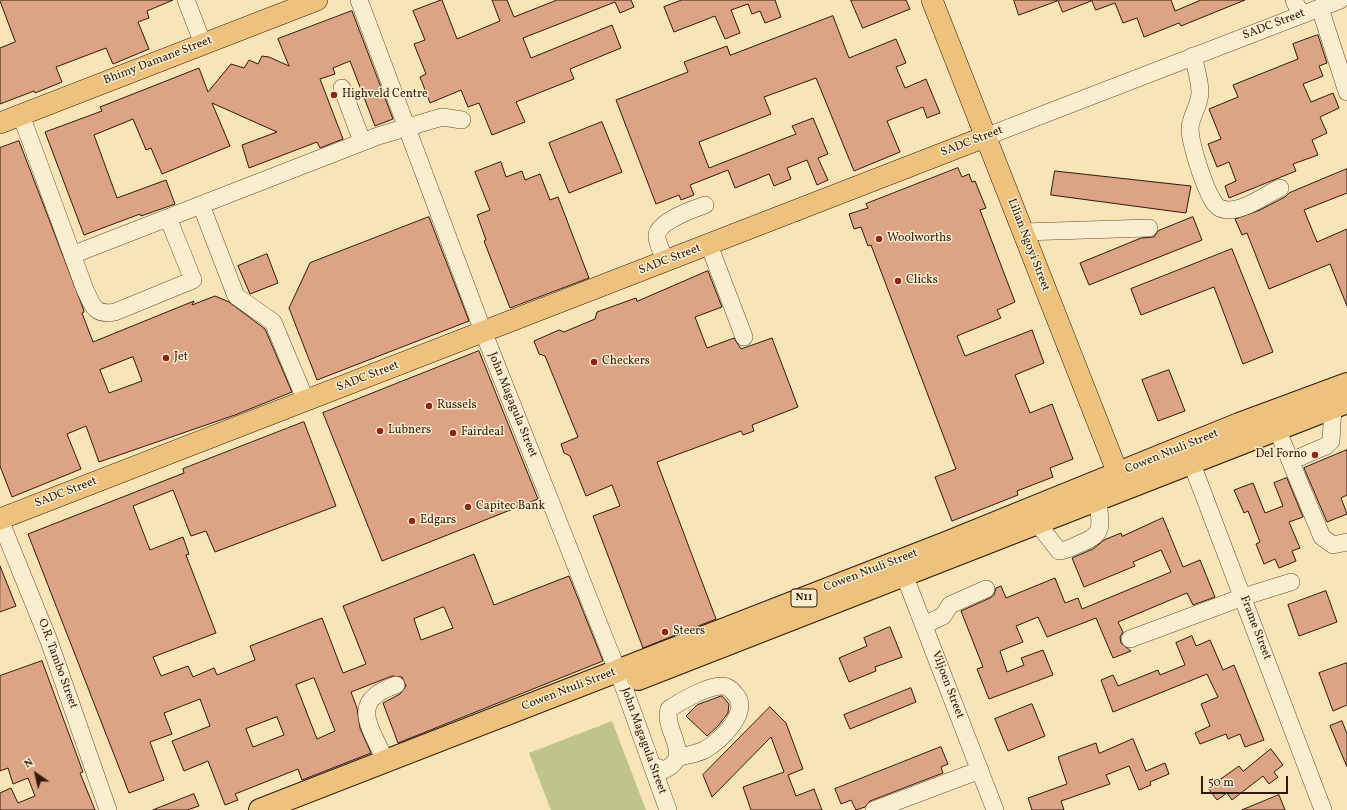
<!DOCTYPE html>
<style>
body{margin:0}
#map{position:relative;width:1347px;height:810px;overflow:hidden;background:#f7e5b7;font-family:Vollkorn,serif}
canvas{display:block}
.north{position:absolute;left:16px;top:754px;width:40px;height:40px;-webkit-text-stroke:3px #faeed0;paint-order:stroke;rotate:326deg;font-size:11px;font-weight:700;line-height:16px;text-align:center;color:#301a0c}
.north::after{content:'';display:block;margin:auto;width:14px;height:18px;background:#301a0c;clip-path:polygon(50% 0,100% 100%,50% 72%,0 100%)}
.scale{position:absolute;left:1201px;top:776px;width:87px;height:18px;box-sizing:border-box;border:2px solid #301a0c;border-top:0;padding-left:5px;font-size:12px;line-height:14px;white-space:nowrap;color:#301a0c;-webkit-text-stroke:3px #faeed0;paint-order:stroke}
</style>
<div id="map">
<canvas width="1347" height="810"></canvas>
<div class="north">N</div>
<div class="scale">50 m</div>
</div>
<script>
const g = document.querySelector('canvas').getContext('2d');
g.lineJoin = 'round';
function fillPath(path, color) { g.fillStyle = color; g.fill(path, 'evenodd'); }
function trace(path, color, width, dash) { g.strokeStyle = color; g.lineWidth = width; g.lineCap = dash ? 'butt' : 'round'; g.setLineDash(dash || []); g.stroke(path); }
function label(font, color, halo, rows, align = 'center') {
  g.font = font + ' Vollkorn,serif'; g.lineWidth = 3; g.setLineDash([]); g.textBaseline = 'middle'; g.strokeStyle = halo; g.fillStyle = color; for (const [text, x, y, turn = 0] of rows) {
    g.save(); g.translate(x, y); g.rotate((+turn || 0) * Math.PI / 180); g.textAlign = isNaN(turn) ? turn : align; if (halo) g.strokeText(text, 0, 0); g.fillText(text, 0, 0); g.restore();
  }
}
const green = new Path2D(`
 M612 721 646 810H551L529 753Z`);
const building = new Path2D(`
 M0 0H173L147 11 149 18 138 22 149 49 113 64 106 48 56 67 62 82 35 93 34 91 0 104V48L15 42Z
 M442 0 457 39 500 21 492 0H507L514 17 557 0H631L634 7 620 13 615 2 523 38 531 58 612 25 621 48 570 69 574 79 516 102 525 122 492 135 479 103 468 107 461 90 430 103 420 77 426 74 414 44 425 40 413 11Z
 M682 0H775L781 17 765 23 760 11 752 14 748 4 731 10 740 33 725 39 715 16 674 32 664 7Z
 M851 0H906L910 9 863 28Z
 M1014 0H1057V1L1019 15Z
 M1058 0H1091V1L1063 12Z
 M1092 0H1171L1175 11 1201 0H1245L1181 26 1179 23 1144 37 1137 18 1123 23 1115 3 1096 10Z
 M352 11 393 119 375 126 350 61 333 68 335 74 320 79 343 139 320 148 317 142 249 168 242 145 277 132 212 103 230 146 162 174 151 148 146 150 133 119 94 135 117 198 166 180 175 204 141 216 140 214 84 235 45 132 102 111 100 107 199 68 208 92 231 64 244 68 249 60 258 64 262 56 269 57 289 66 278 39Z
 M833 16 849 58 896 39 906 63 896 67 905 88 926 79 940 113 927 118 923 107 887 121 900 152 854 171 816 78 764 97 771 114 699 142 709 168 796 134 792 126 813 118 828 154 818 158 828 180 817 185 807 160 787 168 791 179 774 186 769 174 735 188 728 170 690 185 694 195 681 200 679 195 656 204 616 100 688 72 684 62 727 46 730 55Z
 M1318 35 1327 63 1319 66 1323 76 1303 84 1311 102 1333 93 1339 108 1320 117 1327 133 1312 140 1318 155 1293 164 1296 171 1229 198 1225 186 1236 181 1229 162 1217 167 1208 144 1221 139 1209 109 1238 97 1233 85 1298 59 1293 44Z
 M602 122 622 172 569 193 549 143Z
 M19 141 83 308 84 312 82 313 93 342 194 301 192 305 215 296 229 302 265 329 292 392 235 415 99 462 86 426 67 434 81 469 12 497 0 466V148ZM133 357 142 381 109 393 100 370Z
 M501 162 506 177 522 171 525 180 540 174 550 200 558 197 589 278 510 308 484 241 486 240 477 215 490 210 475 172Z
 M958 168 962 177 969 174 972 182 975 181 986 208 980 210 1015 302 997 310 1001 318 957 336 965 356 1032 330 1044 363 1015 375 1030 413 1052 404 1073 459 1050 468 1053 477 1017 491 1018 495 952 521 935 477 956 469 871 245 868 246 861 227 854 229 849 214 868 208 866 204Z
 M1347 169V193L1304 210 1317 242 1347 229V306L1330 264 1269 289 1247 233 1242 235 1235 219 1260 210 1285 197 1289 193Z
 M1055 171 1191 186 1186 213 1051 195Z
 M429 217 469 321 317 380 289 308 310 263Z
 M1193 217 1202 240 1089 285 1080 263 1141 238 1154 237 1158 231Z
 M1232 249 1273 352 1243 364 1214 287 1141 315 1131 289Z
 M267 254 278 283 250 294 238 266Z
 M708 271 722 307 695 317 707 348 734 338 741 349 772 338 798 407 752 425 754 431 743 435 741 431 657 462 716 619 643 648 593 516 620 506 612 485 586 496 570 456 564 453 561 444 578 437 545 356 539 354 534 341 559 330 564 332 595 319 597 312 636 298 637 301Z
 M479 351 538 499 382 561 323 413Z
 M1169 370 1185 411 1158 421 1142 380Z
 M304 422 336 506 215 552 206 531 191 536 173 490 133 506 150 550 183 537 189 554 186 555 216 633 153 657 161 676 188 666 193 677 214 668 217 675 255 660 250 646 322 618 343 673 366 664 343 606 474 554 494 605 569 576 603 661 398 743 383 703 400 694 406 686 402 677 392 676 351 692 357 708 360 728 371 753 302 780 298 769 235 794 238 800 225 805 208 761 184 771 172 741 210 726 200 699 164 713 172 734 150 742 164 780 129 793 28 534 184 473 183 469ZM444 607 453 628 421 640 414 619ZM314 678 335 731 317 739 296 685ZM277 717 284 735 253 747 246 729Z
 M1347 450V495L1341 498 1347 514 1327 522 1304 468Z
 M1287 478 1303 517 1289 522 1300 548 1292 551 1296 561 1279 568 1275 559 1264 564 1256 544 1260 542 1248 511 1244 513 1234 490 1253 483 1265 513 1283 506 1274 483Z
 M1163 518 1183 567 1200 560 1215 597 1193 605 1187 593 1118 622 1123 632 1120 637 1121 643 1131 651 1113 658 1096 618 1047 637 1038 617 1016 626 1023 642 1000 651 1007 672 1024 665 1021 658 1043 650 1053 675 989 699 977 669 983 667 961 611 990 598 994 595 996 588 1001 586 1006 598 1055 578 1065 603 1078 598 1082 609 1171 572 1161 550 1133 562 1135 566 1084 587 1072 558 1093 549 1104 540 1121 533 1122 536Z
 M0 566 16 606 0 612Z
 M1326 591 1337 622 1299 636 1288 605Z
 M890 627 902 657 875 667 876 671 849 682 839 658 867 646 864 638Z
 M1192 636 1196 646 1210 640 1223 670 1234 665 1264 740 1245 747 1240 734 1228 739 1226 734 1200 744 1195 733 1210 726 1201 704 1218 697 1207 674 1113 712 1101 680 1113 675 1118 686 1158 670 1160 675 1185 665 1176 643Z
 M42 661 83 772 80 773 95 810H0V793L11 788 18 803 35 796 28 778 13 784 8 768 0 771V676Z
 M1347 663V705L1333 711 1319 673Z
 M911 688 916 702 850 729 844 715Z
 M722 696 729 704 728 713 718 726 707 736 686 716 697 705Z
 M1032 704 1045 736 1008 751 995 719Z
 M770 707 786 723 803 769 788 775 796 796 814 789 822 810H751L743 787 784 772 771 737 712 797 703 775Z
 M1342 721 1347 734V767L1330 726Z
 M1133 739 1146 771 1165 763 1169 774 1150 782 1151 785 1139 790 1129 766 1106 775 1110 784 1061 801 1064 810H1032L1028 798 1067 784 1058 757 1096 743 1099 753Z
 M941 747 948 764 941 767 943 773 870 801 865 807 856 810 851 800 841 804 835 789Z
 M1271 749 1283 765 1274 772 1278 777 1269 784 1263 776 1232 800 1227 793 1217 800 1208 788 1239 766 1243 771Z
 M194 794 199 806 187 810H153Z
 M1279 795 1285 810H1242Z`);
const minor = new Path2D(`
 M186 0 203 44
 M359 0 483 331 623 685 668 810
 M1294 0 1301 15
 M1320 8 1347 92
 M1193 56C1196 68 1200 81 1200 92 1200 105 1191 115 1190 128 1190 143 1207 199 1218 207 1221 209 1227 210 1230 210 1247 209 1265 195 1280 188
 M342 88 362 141
 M21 115 84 287C92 304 93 316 115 312L193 280 168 218
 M985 137 1340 0
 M201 205 236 296 273 322 306 401
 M1023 232 1149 228
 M709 245 744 337
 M72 255 378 136 442 117 462 120
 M666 261C663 254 656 242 657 234 660 221 693 209 705 205
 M1277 429 1322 537 1333 545 1347 542
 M1187 451 1323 810
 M1291 461 1326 446 1331 441 1333 407
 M0 520 49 641 108 810
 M1038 524 1059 551C1065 551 1073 547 1079 544 1106 534 1100 526 1098 500
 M900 564 995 810
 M924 625 943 616 950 605 986 589
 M1130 639 1243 597 1291 582
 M385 760C370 726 348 701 396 685
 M652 765 664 770C695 756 662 730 669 709 681 701 707 686 722 686 727 686 732 690 735 694 752 711 720 741 706 749 698 754 686 755 677 758
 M874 810 980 770`);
const major = new Path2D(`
 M932 0 1124 489
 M0 123 317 0
 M0 519 985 137`);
const highway = new Path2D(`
 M638 679 1347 402
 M260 810 946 543 1239 424 1347 384`);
const markers = [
 [334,95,4,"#8f2418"],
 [879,239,4,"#8f2418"],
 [898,281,4,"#8f2418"],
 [166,358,4,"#8f2418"],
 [594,362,4,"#8f2418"],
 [429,406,4,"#8f2418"],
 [380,431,4,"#8f2418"],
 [453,433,4,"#8f2418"],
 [1315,455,4,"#8f2418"],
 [468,507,4,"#8f2418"],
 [412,521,4,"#8f2418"],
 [665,632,4,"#8f2418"]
];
const shields = [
 [804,598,26]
];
const shieldNames = [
 ["N11",804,598]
];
const streetNames = [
 ["SADC Street",1274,25,-21],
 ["Bhimy Damane Street",158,61,-21],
 ["SADC Street",972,142,-21],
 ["Lilian Ngoyi Street",1028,245,69],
 ["SADC Street",670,260,-21],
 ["SADC Street",368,377,-21],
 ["John Magagula Street",512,405,68],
 ["Cowen Ntuli Street",1172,452,-22],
 ["SADC Street",66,493,-21],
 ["Cowen Ntuli Street",871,571,-21],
 ["Frame Street",1255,628,69],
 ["O.R. Tambo Street",57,664,70],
 ["Viljoen Street",947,685,69],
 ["Cowen Ntuli Street",569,690,-21],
 ["John Magagula Street",643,741,70]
];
const poiNames = [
 ["Highveld Centre",342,95],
 ["Woolworths",887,239],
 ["Clicks",906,281],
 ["Jet",174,358],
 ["Checkers",602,362],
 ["Russels",437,406],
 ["Lubners",388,431],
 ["Fairdeal",461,433],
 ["Del Forno",1307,455,"right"],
 ["Capitec Bank",476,507],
 ["Edgars",420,521],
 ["Steers",673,632]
];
fillPath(green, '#c1c38c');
fillPath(building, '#dca384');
trace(building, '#301a0c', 1);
trace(minor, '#624d37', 18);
trace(major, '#301a0c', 22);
trace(highway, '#301a0c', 24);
trace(minor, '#faeed0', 17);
trace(major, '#ecc27c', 21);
trace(highway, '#ecc27c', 22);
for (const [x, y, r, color] of markers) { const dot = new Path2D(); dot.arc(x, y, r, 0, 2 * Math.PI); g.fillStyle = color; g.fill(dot); trace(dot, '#faeed0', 1.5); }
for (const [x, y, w] of shields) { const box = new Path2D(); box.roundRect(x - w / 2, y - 9, w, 18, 3); g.fillStyle = '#faeed0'; g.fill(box); trace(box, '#301a0c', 1); }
label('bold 11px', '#301a0c', null, shieldNames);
label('12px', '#301a0c', '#faeed0', streetNames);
label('12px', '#301a0c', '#faeed0', poiNames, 'left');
</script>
